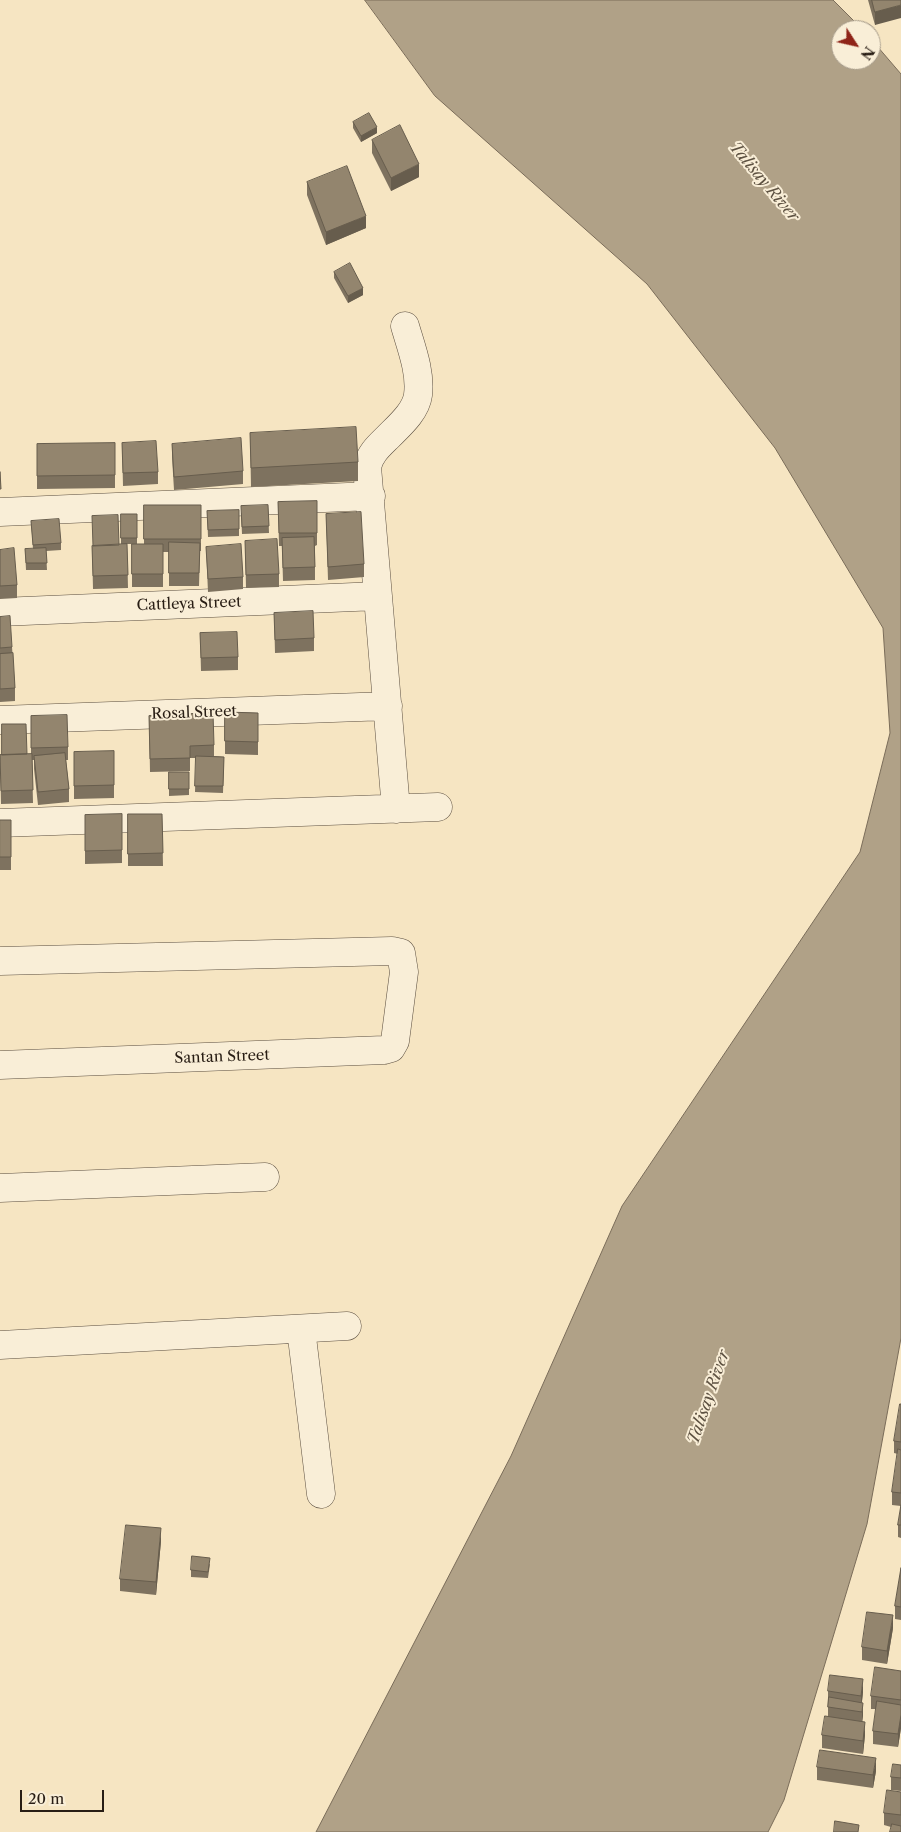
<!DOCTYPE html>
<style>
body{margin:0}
#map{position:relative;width:901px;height:1832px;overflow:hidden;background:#f6e5c2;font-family:"Libre Caslon Text",serif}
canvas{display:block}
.north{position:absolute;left:831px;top:20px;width:50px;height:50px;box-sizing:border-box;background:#f9eed7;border:1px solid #a59a89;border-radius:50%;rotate:125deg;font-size:14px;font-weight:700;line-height:20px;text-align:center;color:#281d14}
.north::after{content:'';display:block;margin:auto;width:18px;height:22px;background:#8f2418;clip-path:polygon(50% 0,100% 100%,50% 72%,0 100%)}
.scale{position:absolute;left:20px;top:1790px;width:84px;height:22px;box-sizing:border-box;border:2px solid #281d14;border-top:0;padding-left:6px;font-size:15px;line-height:18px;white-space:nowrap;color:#281d14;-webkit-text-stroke:4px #f9eed7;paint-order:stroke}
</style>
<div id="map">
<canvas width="901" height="1832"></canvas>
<div class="north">N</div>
<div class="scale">20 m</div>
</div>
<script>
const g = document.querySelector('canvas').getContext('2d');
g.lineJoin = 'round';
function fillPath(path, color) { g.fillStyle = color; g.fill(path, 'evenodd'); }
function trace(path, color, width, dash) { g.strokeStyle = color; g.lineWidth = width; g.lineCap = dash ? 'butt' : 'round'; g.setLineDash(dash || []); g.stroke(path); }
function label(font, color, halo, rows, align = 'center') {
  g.font = font + ' "Libre Caslon Text",serif'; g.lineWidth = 4; g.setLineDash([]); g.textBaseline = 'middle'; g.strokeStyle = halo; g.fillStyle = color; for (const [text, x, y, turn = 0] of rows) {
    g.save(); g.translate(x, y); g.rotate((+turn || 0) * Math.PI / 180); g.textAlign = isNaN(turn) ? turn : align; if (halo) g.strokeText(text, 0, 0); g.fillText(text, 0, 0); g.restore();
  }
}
const water = new Path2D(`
 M365 0H833L863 30H841V60H871V39L901 74V1338L867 1524 784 1800 768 1832H316L511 1456 622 1206 860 852 890 733 883 628 775 448 647 284 435 96Z`);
const minor = new Path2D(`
 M0 512 371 496
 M0 612 378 596
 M0 720 388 706
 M396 809 367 467C370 453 380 445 389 436 400 425 416 411 418 395 421 372 411 347 405 326
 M0 823 438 807
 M0 961 392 951 401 953 404 972 395 1041 391 1048 384 1050 0 1065
 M0 1188 265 1177
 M301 1329 321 1494
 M0 1345 347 1326`);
const wall = new Path2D(`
 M868 0H901L875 25Z
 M353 122 377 133 361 142 353 128Z
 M372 140 419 177 391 191 372 153Z
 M307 182 366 228 326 245 307 195Z
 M334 272 363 295 348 303 334 278Z
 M250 433 358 462V481L251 487Z
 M115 443V488L37 489V444Z
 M122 443 158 472V484L123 486Z
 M172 444 243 471V484L174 490 172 457Z
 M317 501V545L315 546V580L283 581 282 546H279L278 502Z
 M144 505H201V551H200L199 586H169V552H163V587H132V544H144Z
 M268 505 269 533 242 534 241 513Z
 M239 510V536L208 537 207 511Z
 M121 514H137V544H121Z
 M326 514 364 564V577L328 580Z
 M31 521 61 543V550L46 551 47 570H26L25 549H33Z
 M245 541 279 574V587L246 588Z
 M127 544 128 588 93 589 92 546Z
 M206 547 243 577V589L208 592Z
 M0 550 17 585V598L0 599Z
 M274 613 314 638V651L275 653Z
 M0 617 12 647 15 688V701L0 702Z
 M200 633 238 657V670L201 671Z
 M225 712 258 713V755L225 754Z
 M31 716 68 747V760H66L69 789V802L38 805 34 769V760H32L33 803 1 804 0 755 31 754Z
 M149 716 214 745V756L224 757 223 793 195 792 196 758H190V771L150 772Z
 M114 751V798L74 799V752Z
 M169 772H189V795L169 796Z
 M122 814V863L85 864V815Z
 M128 814H162L163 866H128Z
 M0 820H11V870H0Z
 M901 1404V1538L898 1537V1525L901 1506 892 1505V1492L898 1454 894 1453V1441Z
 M161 1541 156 1595 120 1591V1579Z
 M210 1564 208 1578 191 1577V1570Z
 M901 1568V1620L895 1619V1606Z
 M893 1628 887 1664 862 1660V1647Z
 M901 1671V1728L898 1747 873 1744V1731L876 1709H871V1696Z
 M828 1691 863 1692 862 1702 863 1715 862 1721 865 1735 863 1754 822 1748V1735L828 1716Z
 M901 1765V1791L891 1790V1777Z
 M817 1767 876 1771 873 1788 817 1780Z
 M901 1792V1832L891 1827 884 1825V1813Z`);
const shadedWall = new Path2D(`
 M901 5V18L875 25V12Z
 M377 127V133L361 142V136Z
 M419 164V177L391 191V178Z
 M366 216V228L326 245V232Z
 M363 288V295L348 303V296Z
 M161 1528V1541L156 1595V1582Z
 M893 1615V1628L887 1664V1651Z
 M863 1679V1692L861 1709V1696Z
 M863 1703V1715L862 1725V1712Z
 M901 1715V1728L898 1747V1734Z
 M865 1722V1735L863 1754V1741Z
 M876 1758V1771L873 1788V1775Z`);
const building = new Path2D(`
 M872 0H901V5L875 12Z
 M369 113 377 127 361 136 353 122Z
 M400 125 419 164 391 178 372 140Z
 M347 166 366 216 326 232 307 182Z
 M350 263 363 288 348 296 334 272Z
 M356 427 358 462 251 468 250 433Z
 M241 438 243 471 174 477 172 444Z
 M156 441 158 472 123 473 122 443Z
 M115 443V475L37 476V444Z
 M0 472 1 489H0Z
 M317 501V533H279L278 502Z
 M144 505H201V539H144Z
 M268 505 269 526 242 527 241 506Z
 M239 510V529L208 530 207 511Z
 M361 512 364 564 328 567 326 514Z
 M121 514H137V538H121Z
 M118 515 119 545 93 546 92 516Z
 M59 519 61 543 33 545 31 521Z
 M314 537 315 567 283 568 282 538Z
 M277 539 279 574 246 575 245 541Z
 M169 542 200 543 199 573H169Z
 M127 544 128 575 93 576 92 546Z
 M132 544H163V574H132Z
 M241 544 243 577 208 579 206 547Z
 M14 548 17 585 0 586V550Z
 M46 548 47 563H26L25 549Z
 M313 611 314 638 275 640 274 613Z
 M10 616 12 647 0 648V617Z
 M237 632 238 657 201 658 200 633Z
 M13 653 15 688 0 689V654Z
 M225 712 258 713V742L225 741Z
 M213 713 214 745 190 746V758L150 759 149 716Z
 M67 715 68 747 31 748V716Z
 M2 724H26L27 754 2 755Z
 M114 751V785L74 786V752Z
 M65 753 69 789 38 792 34 756Z
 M32 754 33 790 1 791 0 755Z
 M196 756 224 757 223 786H195Z
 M169 772H189V789H169Z
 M122 814V850L85 851V815Z
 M128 814H162L163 853 128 854Z
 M0 820H11V857H0Z
 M900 1404H901V1442L894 1441Z
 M898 1449 901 1450V1493L892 1492Z
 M901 1505V1525H898Z
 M126 1525 161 1528 156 1582 120 1579Z
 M192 1556 210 1558 208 1572 191 1570Z
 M901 1568V1607L895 1606Z
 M867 1612 893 1615 887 1651 862 1647Z
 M875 1667 901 1671V1700L871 1696Z
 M830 1675 863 1679 861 1696 828 1691Z
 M829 1697 863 1703 862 1712 828 1707Z
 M877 1701 901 1705V1715L898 1734 873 1731Z
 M825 1716 865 1722 863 1741 822 1735Z
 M820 1750 876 1758 873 1775 817 1767Z
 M893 1764 901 1765V1778L891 1777Z
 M887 1790 901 1792V1815L884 1813Z
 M835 1821 859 1825 858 1832H834Z
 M892 1824 901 1826V1832H890Z`);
const streetNames = [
 ["Cattleya Street",189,604,-2],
 ["Rosal Street",194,713,-2],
 ["Santan Street",222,1057,-2]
];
const waterNames = [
 ["Talisay River",764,182,50],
 ["Talisay River",709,1397,-71]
];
fillPath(water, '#b0a187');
trace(water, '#7a6c59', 1);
trace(minor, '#5c4f40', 29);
trace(minor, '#f9eed7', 28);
fillPath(wall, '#7e725f');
fillPath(shadedWall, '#675d4d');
fillPath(building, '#93856e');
trace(building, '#675d4d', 1);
label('15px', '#281d14', '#f9eed7', streetNames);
label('italic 16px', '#5e5242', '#f9eed7', waterNames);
</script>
